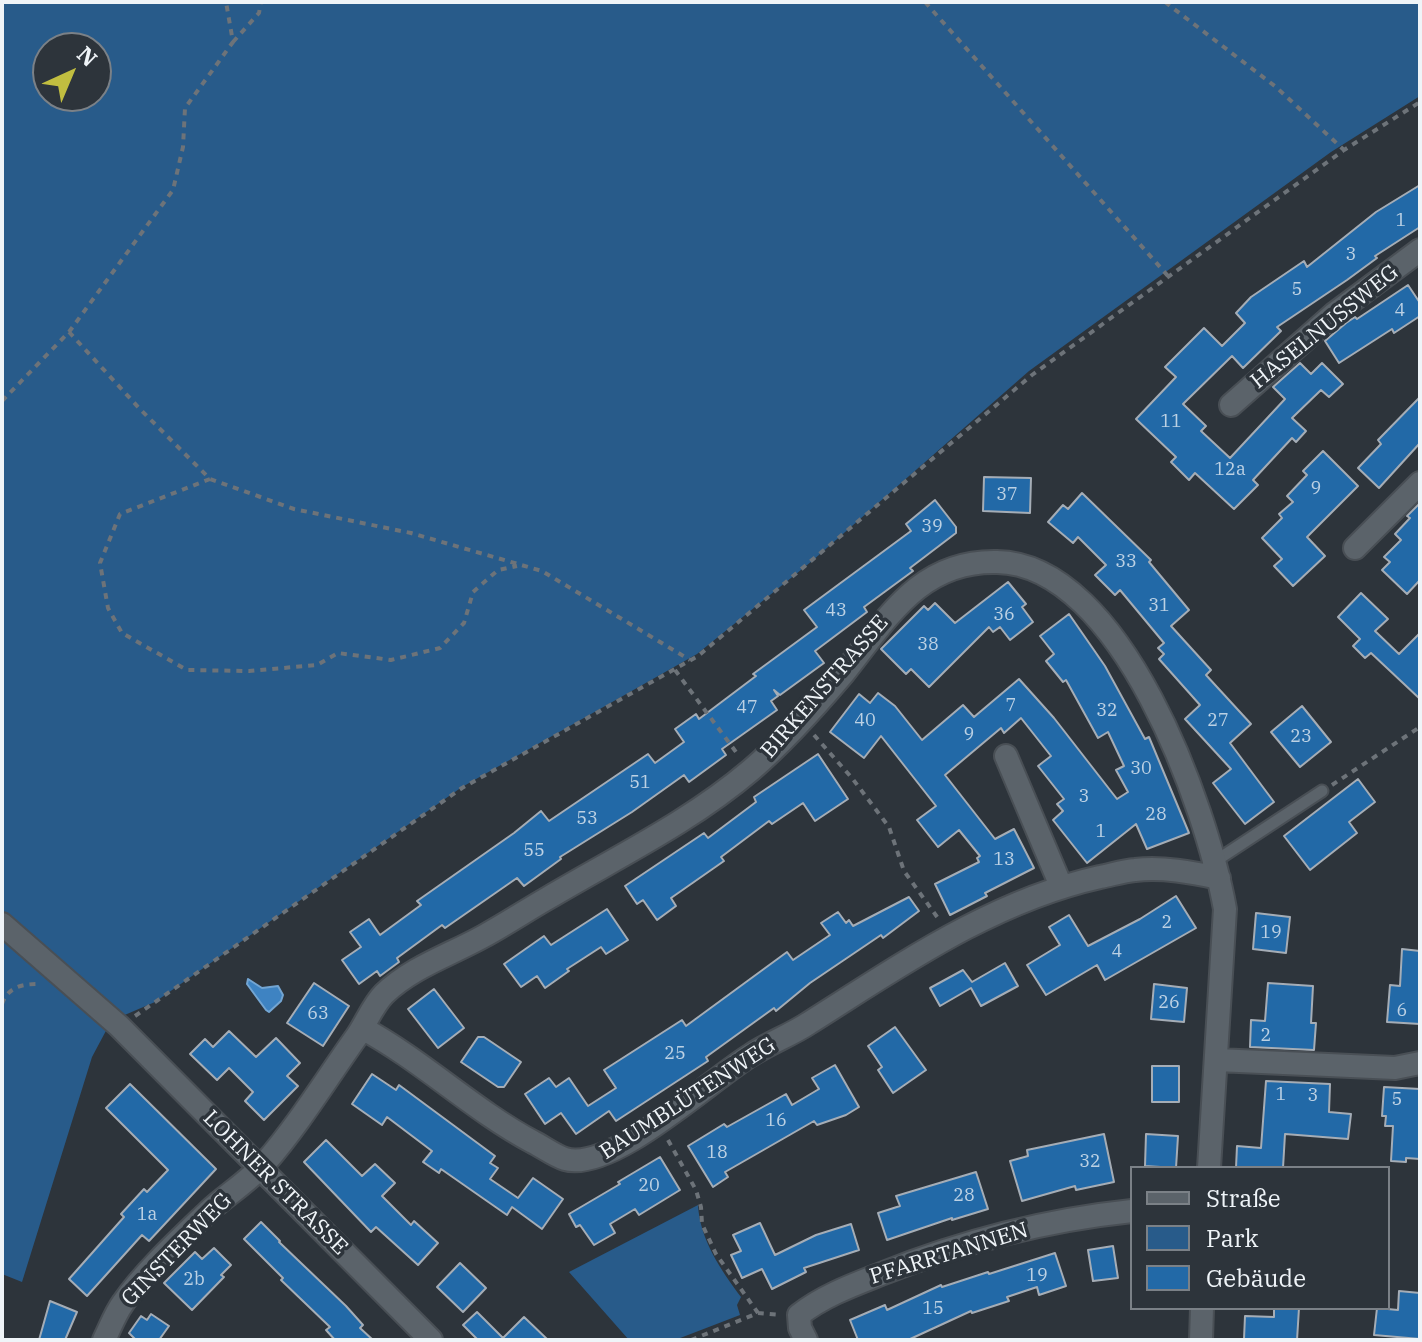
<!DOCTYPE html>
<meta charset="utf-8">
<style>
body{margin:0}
#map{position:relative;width:1422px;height:1342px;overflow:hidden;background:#2d343b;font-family:"IBM Plex Serif",serif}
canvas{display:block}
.frame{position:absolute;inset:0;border:4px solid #eff4f8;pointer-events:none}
.legend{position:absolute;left:1130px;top:1166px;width:260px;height:144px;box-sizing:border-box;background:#2d343b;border:2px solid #7b8187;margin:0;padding:10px 14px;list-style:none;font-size:24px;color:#eff4f8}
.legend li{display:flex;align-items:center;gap:16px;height:40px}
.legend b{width:40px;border:2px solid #7b8187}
.north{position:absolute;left:32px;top:32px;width:80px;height:80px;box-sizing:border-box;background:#2d343b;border:2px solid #7b8187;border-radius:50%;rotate:44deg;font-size:22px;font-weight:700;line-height:32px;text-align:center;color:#eff4f8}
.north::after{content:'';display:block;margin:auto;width:28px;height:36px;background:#c1be40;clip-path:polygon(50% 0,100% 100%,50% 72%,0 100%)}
</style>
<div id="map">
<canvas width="1422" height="1342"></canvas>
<div class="frame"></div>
<ul class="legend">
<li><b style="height:10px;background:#5b636a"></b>Straße</li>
<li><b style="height:22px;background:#285b8a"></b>Park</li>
<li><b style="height:22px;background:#2269a7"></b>Gebäude</li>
</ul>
<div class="north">N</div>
</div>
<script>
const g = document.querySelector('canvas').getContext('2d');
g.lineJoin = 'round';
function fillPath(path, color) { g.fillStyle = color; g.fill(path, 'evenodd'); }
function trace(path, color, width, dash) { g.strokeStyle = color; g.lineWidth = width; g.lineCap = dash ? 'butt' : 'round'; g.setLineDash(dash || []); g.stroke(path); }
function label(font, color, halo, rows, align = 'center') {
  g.font = font + ' "IBM Plex Serif",serif'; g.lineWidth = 7; g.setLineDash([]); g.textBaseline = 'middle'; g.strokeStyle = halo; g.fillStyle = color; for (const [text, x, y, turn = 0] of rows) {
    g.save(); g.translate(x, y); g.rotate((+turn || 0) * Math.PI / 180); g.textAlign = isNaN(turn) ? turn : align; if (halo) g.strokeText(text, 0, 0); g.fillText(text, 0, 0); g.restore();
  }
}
const green = new Path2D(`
 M2 2H1420V96L1331 152 1029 371 812 561 697 654 462 787 155 1002 120 1017 2 914ZM48 48H96V96H48Z
 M2 936 108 1027 92 1057 22 1282 2 1274Z
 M698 1205C700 1240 721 1270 741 1297L737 1305 740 1315 675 1340H629L569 1272Z`);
const water = new Path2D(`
 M248 979 262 988 278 986 283 995 281 1001 269 1012 266 1010 247 984Z`);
const building = new Path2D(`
 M1420 185V227L1375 256 1377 258 1347 280 1277 327 1281 331 1243 368 1232 356 1183 404 1206 426 1201 431 1230 458 1285 399 1273 387 1300 363 1311 374 1322 363 1343 384 1329 397 1321 390 1292 418 1306 431 1296 442 1292 438 1253 480 1258 485 1234 509 1195 473 1189 480 1171 462 1176 457 1136 419 1176 377 1165 367 1204 328 1222 346 1245 323 1236 313 1251 297 1304 261 1307 267 1376 212Z
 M1408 285 1420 303V316L1394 333 1392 329 1339 363 1325 341 1346 323 1355 317 1357 319Z
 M1420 397V443L1379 488 1358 468 1381 444 1378 440Z
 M1323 451 1358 486 1307 537 1325 556 1293 586 1274 566 1282 559 1262 538 1282 518 1279 514 1293 502 1287 496 1307 475 1303 471Z
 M984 477 1031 478 1030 513 983 511Z
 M1082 493 1151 560 1149 562 1189 610 1171 626 1211 670 1206 675 1251 724 1230 743 1274 802 1245 824 1213 783 1231 769 1185 719 1200 705 1159 659 1164 654 1158 648 1164 643 1120 590 1115 595 1095 575 1106 565 1078 537 1073 543 1048 522 1063 505 1068 509Z
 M935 500 956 527V533L910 568 913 571 864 607 867 612 815 651 824 663 780 695 774 690 778 696 771 701 777 710 722 749 726 755 689 782 684 775 632 812 560 857 561 859 524 886 517 878 445 928 442 925 397 958 399 962 380 976 377 971 359 984 342 960 361 947 350 932 369 919 380 935 421 905 417 901 514 833 541 811 549 821 648 754 655 763 684 742 675 729 696 714 699 719 756 676 753 674 817 627 804 610 911 531 906 524Z
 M1420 503V580L1407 594 1382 570 1390 562 1384 557 1401 540 1395 534 1410 518 1407 516Z
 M1008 582 1026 604 1022 607 1033 622 1010 640 1000 627 993 632 989 627 929 687 911 669 906 674 881 649 924 606 928 610 935 603 955 623Z
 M1361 593 1388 619 1375 631 1399 654 1420 633V699L1371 653 1365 658 1353 646 1360 639 1338 617Z
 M1069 614 1105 666 1145 739 1149 737 1189 833 1147 849 1136 824 1087 863 1053 820 1063 811 1057 804 1064 799 1038 766 1051 756 1021 718 1004 733 1001 728 945 775 995 839 1014 829 1034 868 985 893 987 896 950 915 935 884 979 862 977 858 980 856 959 830 938 847 917 820 936 806 881 736 864 758 830 732 859 694 870 703 878 693 895 706 922 740 963 705 974 717 1019 679 1054 718 1117 799 1128 792 1116 770 1124 766 1108 732 1098 738 1066 680 1063 682 1046 661 1054 654 1040 636Z
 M1302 706 1331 742 1300 767 1271 732Z
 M818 754 848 799 815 821 803 803 772 824 769 821 721 857 724 861 671 898 676 906 657 920 643 900 637 904 625 886 704 833 708 838 756 802 754 797Z
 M1358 779 1375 802 1349 822 1357 833 1310 870 1284 836Z
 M1176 896 1196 928 1105 980 1097 965 1046 995 1027 965 1060 945 1049 927 1069 915 1088 946 1140 919Z
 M909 897 919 911 883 938 881 935 810 983 776 1011 774 1008 706 1057 708 1061 616 1121 609 1111 576 1134 561 1113 545 1124 525 1094 549 1078 556 1087 569 1078 588 1106 616 1088 604 1070 682 1020 686 1026 787 952 793 960 830 935 821 923 838 912 846 923 849 920 853 926Z
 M607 909 628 940 606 954 601 947 567 969 569 971 545 988 537 976 521 987 504 964 544 936 551 945Z
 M1256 913 1290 917 1286 953 1253 949Z
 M1402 949 1420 951V1024L1387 1022 1390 985 1400 986Z
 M1005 963 1018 986 981 1006 971 988 940 1006 930 988 963 970 972 982Z
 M314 983 349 1006 323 1046 287 1023Z
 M1268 983 1313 986 1311 1023H1316L1314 1050 1250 1047 1251 1020 1265 1021Z
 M1154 984 1187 988 1184 1022 1151 1019Z
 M434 989 464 1028 438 1048 408 1009Z
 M895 1027 926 1070 893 1093 878 1070 882 1067 868 1046Z
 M229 1031 256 1057 276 1038 300 1063 287 1076 298 1086 264 1120 245 1101 253 1092 229 1068 217 1080 190 1054 205 1039 213 1047Z
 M478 1037H484L521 1062 504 1087H498L461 1062Z
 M835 1065 859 1107 846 1115 817 1125 814 1121 725 1172 728 1177 713 1187 688 1146 724 1124 727 1127 786 1094 792 1105 819 1089 812 1078Z
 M1152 1066H1179V1102H1152Z
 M372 1074 396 1090 399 1085 495 1156 490 1163 498 1168 490 1179 518 1198 533 1178 563 1199 542 1229 512 1207 507 1215 441 1169 439 1173 423 1162 432 1151 387 1117 382 1125 352 1104Z
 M1266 1081 1330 1084 1329 1112 1351 1114 1348 1139 1285 1134 1283 1168H1236L1237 1146 1261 1148Z
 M130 1084 216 1169 149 1241 142 1235 87 1296 69 1279 124 1217 121 1214 144 1189 147 1192 168 1170 106 1108Z
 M1384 1087 1420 1089V1159L1406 1158V1162L1391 1161 1393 1126H1385L1386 1116H1382Z
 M1104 1134 1114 1182 1076 1190 1075 1186 1022 1201 1010 1161 1028 1156 1027 1150Z
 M1146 1134 1178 1136 1176 1168 1145 1166Z
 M326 1140 362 1176 375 1164 395 1183 382 1196 411 1225 414 1221 438 1243 418 1265 376 1227 371 1232 304 1162Z
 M660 1157 680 1190 639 1215 635 1209 610 1224 615 1233 594 1245 580 1225 576 1227 569 1214 620 1184 618 1182Z
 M976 1172 988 1209 952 1220V1218L887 1240 878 1213 900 1206 896 1196Z
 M261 1222 280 1241 279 1242 346 1306 363 1325 360 1328 373 1340H335L326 1330 330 1327 281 1280 283 1278 244 1239Z
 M760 1223 775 1255 816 1235 851 1224 859 1250 804 1268 806 1272 772 1289 762 1269 742 1278 731 1255 741 1251 733 1235Z
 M1113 1246 1118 1278 1093 1281 1088 1250Z
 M214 1248 231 1265 221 1275 224 1277 192 1310 164 1283 195 1252 202 1259Z
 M1055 1253 1066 1286 1039 1295 1037 1287 1007 1297 1009 1301 972 1313 971 1311 908 1340H858L850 1320 885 1305 887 1310 941 1285 942 1287 988 1272 989 1274Z
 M460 1263 486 1288 463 1312 437 1287Z
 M1399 1291 1420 1293V1339L1374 1335 1377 1308 1398 1310Z
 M50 1301 77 1312 65 1340H39Z
 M1274 1308H1299L1297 1340 1244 1339 1245 1316 1274 1317Z
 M477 1312 503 1338 524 1317 548 1340H478L463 1325Z
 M151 1314 169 1326 159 1340H136L129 1333 141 1316 147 1320Z`);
const path = new Path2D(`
 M925 2 1168 276
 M1165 2 1276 87 1344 150
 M233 42 259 13 261 2
 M69 332 139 408 210 479 294 509 411 533 542 571 690 660
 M2 401 69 332 173 190 183 147 185 108 233 42 226 2
 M210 479 120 514 100 563 108 608 122 633 187 670 249 671 317 665 338 653 391 660 440 648 464 623 473 592 498 570 517 566
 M675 670 739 756
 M814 735 852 778 889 827 904 871 940 921
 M1332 785 1420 727
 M2 1004C8 987 22 984 38 984
 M135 1016 462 788 698 656 1032 375 1344 150 1420 102
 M668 1140 696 1190 701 1207 702 1224 716 1254 758 1313
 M691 1340 758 1313 781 1315`);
const service = new Path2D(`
 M1214 862 1322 791`);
const minor = new Path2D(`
 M1231 405 1334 314 1420 250
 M1355 548 1420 483
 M1006 756 1061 886
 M2 924 119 1026 431 1340
 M362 1028C423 1061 473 1110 533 1142 543 1147 555 1156 565 1159 611 1173 710 1080 751 1055 769 1043 791 1035 809 1023 901 965 992 901 1100 877 1111 875 1123 871 1135 870 1163 867 1191 872 1219 878
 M1217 1060 1395 1068 1420 1063
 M104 1340C110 1328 115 1314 123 1303 143 1273 182 1237 208 1212 226 1195 248 1182 265 1163 299 1124 327 1078 357 1036 366 1023 373 1005 384 994 412 967 450 955 484 936 506 924 527 910 548 898 617 857 690 822 751 770 785 741 815 707 843 674 886 621 918 560 997 562 1122 564 1207 809 1225 909L1209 1168
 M806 1340 800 1328 799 1315C823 1296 853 1285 881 1274 961 1242 1046 1220 1132 1211
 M1201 1340 1202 1308`);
const numberNames = [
 ["1",1401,221],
 ["3",1351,255],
 ["5",1297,290],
 ["4",1400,311],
 ["11",1171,422],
 ["12a",1230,470],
 ["9",1316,489],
 ["37",1007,495],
 ["39",932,527],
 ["33",1126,562],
 ["31",1159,606],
 ["43",836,611],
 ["36",1004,615],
 ["38",928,645],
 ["7",1011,706],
 ["47",747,708],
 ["32",1107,711],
 ["40",865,721],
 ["27",1218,721],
 ["9",969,735],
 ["23",1301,737],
 ["30",1141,769],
 ["51",640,783],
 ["3",1084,797],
 ["28",1156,815],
 ["53",587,819],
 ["1",1101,832],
 ["55",534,851],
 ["13",1004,860],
 ["2",1167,923],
 ["19",1271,933],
 ["4",1117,952],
 ["26",1169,1003],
 ["6",1402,1011],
 ["63",318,1014],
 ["2",1266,1036],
 ["25",675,1054],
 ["1",1281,1095],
 ["3",1313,1096],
 ["5",1397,1100],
 ["16",776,1121],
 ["18",717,1153],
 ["32",1090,1162],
 ["20",649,1186],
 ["28",964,1196],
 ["1a",147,1215],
 ["19",1037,1276],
 ["2b",194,1280],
 ["15",933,1309]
];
const streetNames = [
 ["HASELNUSSWEG",1325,327,-39],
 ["BIRKENSTRASSE",825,687,-49],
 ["BAUMBLÜTENWEG",688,1099,-33],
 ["LOHNER STRASSE",275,1183,45],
 ["GINSTERWEG",177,1250,-46],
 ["PFARRTANNEN",949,1254,-17]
];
fillPath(green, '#285b8a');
fillPath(water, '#3e83c2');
trace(water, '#73a5d2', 2);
fillPath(building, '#2269a7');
trace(building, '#a5adb6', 2);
trace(service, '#494f55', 15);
trace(minor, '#494f55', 26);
trace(path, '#6d7379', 4, [6, 6]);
trace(service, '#5b636a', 11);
trace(minor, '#5b636a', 22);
label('18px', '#bcd1e4', null, numberNames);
label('22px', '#eff4f8', '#2d343b', streetNames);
</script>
